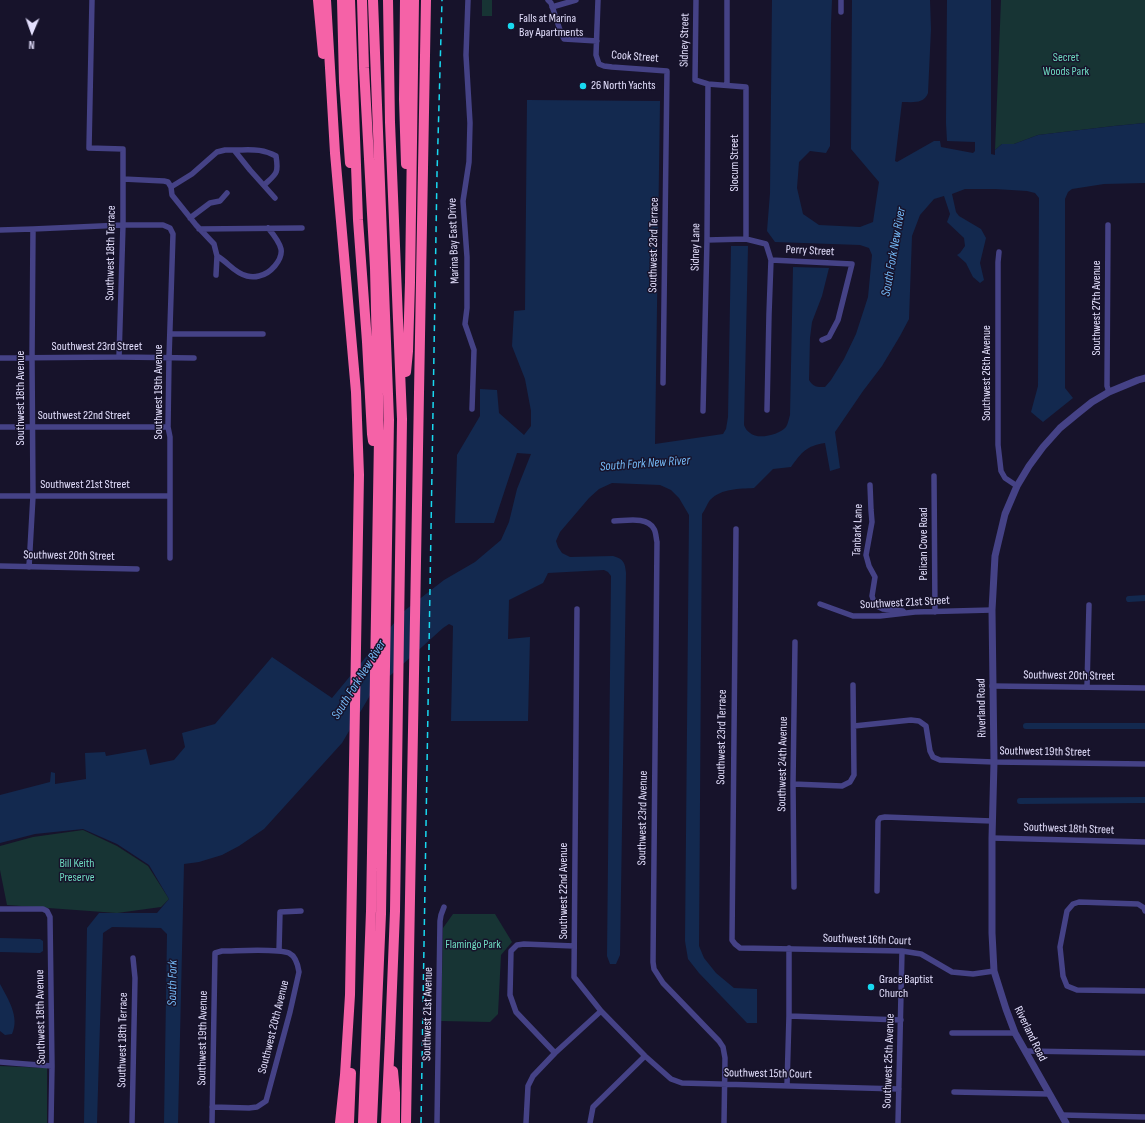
<!DOCTYPE html>
<style>
body{margin:0}
#map{position:relative;width:1145px;height:1123px;overflow:hidden;background:#17132b;font-family:"Sofia Sans Condensed",sans-serif}
canvas{display:block}
.north{position:absolute;left:12px;top:12px;width:40px;height:40px;-webkit-text-stroke:3px #17132b;paint-order:stroke;rotate:182deg;font-size:11px;font-weight:700;line-height:16px;text-align:center;color:#e3dffd}
.north::after{content:'';display:block;margin:auto;width:14px;height:18px;background:#e3dffd;clip-path:polygon(50% 0,100% 100%,50% 72%,0 100%)}
</style>
<div id="map">
<canvas width="1145" height="1123"></canvas>
<div class="north">N</div>
</div>
<script>
const g = document.querySelector('canvas').getContext('2d');
g.lineJoin = 'round';
function fillPath(path, color) { g.fillStyle = color; g.fill(path, 'evenodd'); }
function trace(path, color, width, dash) { g.strokeStyle = color; g.lineWidth = width; g.lineCap = dash ? 'butt' : 'round'; g.setLineDash(dash || []); g.stroke(path); }
function label(font, color, halo, rows, align = 'center') {
  g.font = font + ' "Sofia Sans Condensed",sans-serif'; g.lineWidth = 3; g.setLineDash([]); g.textBaseline = 'middle'; g.strokeStyle = halo; g.fillStyle = color; for (const [text, x, y, turn = 0] of rows) {
    g.save(); g.translate(x, y); g.rotate((+turn || 0) * Math.PI / 180); g.textAlign = isNaN(turn) ? turn : align; if (halo) g.strokeText(text, 0, 0); g.fillText(text, 0, 0); g.restore();
  }
}
const green = new Path2D(`
 M482 0H492V16H482Z
 M1001 0H1145V123L1114 126 1038 135 1014 144H1002L995 150Z
 M83 830 117 846 148 866 169 899 161 907 117 913 7 905 0 870V846L33 837Z
 M453 914H495L512 942 501 955 498 1014 490 1022 441 1021 443 928Z
 M0 1066 47 1068V1123H0Z`);
const water = new Path2D(`
 M772 0H832L831 24 830 146 826 153 810 151 799 162 797 188 803 214 819 225 860 227 873 222 879 182 851 149 852 0H930L931 29 928 93C924 104 913 102 902 102L895 161 897 162 934 141H940L941 147 973 153 975 151V142L947 141 946 123 947 0H991V154L995 155V150L1002 144H1014L1038 135 1114 126 1145 123V183L1104 184 1072 189 1068 192 1065 199V388L1073 398 1043 422 1031 412 1038 386 1039 198 1035 193 1027 191 995 189H965L952 194 956 212 959 216 981 229 986 238 980 263 984 280 980 283 973 277 966 263 957 255 960 253 965 246 964 238 947 222 950 214 944 196 934 199 920 215 912 236 909 319 900 336 882 366 863 391 835 432 840 468 830 471 825 443C806 446 802 452 791 467L773 469 754 488C739 489 722 488 710 500 707 504 705 510 702 514L699 946 704 958 716 973 734 988 757 989V1023H747L699 973 688 959 685 941 689 515 679 498 671 490 660 485 612 483 599 489 589 498 560 532 556 541 558 547 562 553 570 557 613 556C624 559 625 563 626 573L620 955 616 964H610L607 956 611 576 608 572 604 570 548 573 543 583 509 600 508 639 530 637 528 721H451L453 626 449 624 443 628 372 692 342 743 264 829 239 846 222 855 199 862 184 864 178 1123H164L167 934 161 928 112 927 103 933 99 1055 97 1123H84L87 928 99 913H157L169 899 149 865 117 844 83 829 35 834 0 843V795L50 782 51 772 55 773V784L86 779 85 753 105 752 106 756 146 749 150 765 174 760 185 747 182 733 215 724 272 657 332 698 404 611 444 580 475 562 501 540 509 522 517 489 531 454 517 453 494 523H455L457 455 480 416V389L497 390 499 413 524 435 531 426V411L525 379 512 346 514 311 525 310 527 100 660 101 655 444 723 434 726 429 728 417 731 246H748L744 425C745 428 747 431 750 433 758 440 779 435 786 427 788 424 789 418 790 415L793 267 829 268 822 296 812 322 810 338 809 380C813 387 817 387 825 387L831 380 844 359 856 334 868 297 872 255 869 248 860 245 775 242 767 231 770 193Z
 M0 938 40 939 43 941V951L40 953 0 952Z
 M0 984C8 999 20 1017 12 1034L5 1035 0 1031Z`);
const canal = new Path2D(`
 M1129 599 1145 598
 M1026 726H1145
 M1020 801 1145 800`);
const minor = new Path2D(`
 M92 0 89 148 123 149V225L119 357
 M468 0 466 55 470 123 469 162 463 201 467 257V308L465 324 474 350 472 409
 M548 0 551 3 561 33 564 39 597 41
 M598 0 596 55 599 64 604 66 612 67 667 71 663 383
 M696 0 695 80 708 84 746 87V239
 M727 0V85
 M552 7 576 0
 M841 12V0
 M234 150C250 150 262 148 276 156 279 174 276 174 264 185
 M123 179 164 181 168 182 171 187 192 174 217 152 225 150H234L250 170 275 198
 M171 187 172 195 196 225 214 244 217 256C228 262 234 273 247 276 251 277 255 277 259 276 270 274 283 260 281 249 279 241 273 234 268 228
 M190 218 210 203 220 201 227 193
 M1108 225 1107 386 1109 392
 M199 229 302 228
 M0 230 33 229 123 225H163L170 228 173 234 169 358 168 427 170 437V558
 M707 240 746 239 766 244 771 260 852 264 838 320 829 337 822 340
 M999 252 998 262V445L1001 471 1005 478 1017 486
 M216 275 217 256
 M170 334H263
 M0 358 119 357 194 358
 M767 410 769 314 771 260
 M703 411 707 240 708 84
 M0 427H168
 M934 476 935 612
 M870 485 871 510 872 522 866 555 869 566 875 577 872 596 875 605 883 609 903 611
 M0 496H169
 M614 521C626 521 647 516 654 529 656 532 656 538 657 542L653 962 654 969 663 983 719 1041 723 1047 725 1058 724 1123
 M736 529 732 940 735 944 740 948 902 951 921 954 952 972 973 974 994 971
 M0 566 137 569
 M29 567 33 496 32 358 33 229
 M820 604 853 616H880L915 612 992 610
 M577 609 574 977 601 1011 645 1056 671 1079 682 1083 899 1089
 M992 686 1145 688
 M1087 687 1089 605
 M854 726 911 720 919 721 926 726 930 751 933 757 940 760 994 762 1145 764
 M793 784 842 786 850 782 854 775 853 685
 M992 838 1145 842
 M794 887 793 784 795 642
 M877 891 878 821 880 818 885 817 992 821
 M0 909H43L47 911 50 917 52 1066 51 1123
 M1145 911 1144 908 1138 904 1079 902 1073 904 1067 911 1060 947 1063 976 1067 986 1077 990 1145 991
 M279 951 280 912 301 911
 M789 1016 901 1020
 M952 1033H1015
 M1025 1051 1145 1053
 M555 1053 516 1012 510 995 511 951 517 945 524 944 574 946
 M0 1062 52 1066
 M787 1085 789 1016V948
 M954 1092 1049 1094
 M1062 1115 1145 1117
 M132 1123 135 978 133 958
 M212 1123 215 953 222 951C237 951 277 948 289 953 295 956 298 965 299 972L290 1012 266 1101 257 1107 249 1108 212 1107
 M437 1123 440 921 441 915 444 907
 M526 1123 528 1086 533 1076 555 1053 601 1011
 M590 1123 593 1107 645 1056
 M898 1123 902 951`);
const tertiary = new Path2D(`
 M1066 1123 1015 1033 1006 1009 994 971 992 933V838L994 762 992 610 995 556 1005 514 1017 486 1029 466 1043 447 1060 428 1077 414 1092 402 1109 392 1138 380 1145 378`);
const motorway = new Path2D(`
 M318 0 323 54
 M326 0 335 153 356 392 359 475 350 995 345 1075 340 1123
 M342 0 344 82 350 163
 M350 0 358 220 367 342 372 434 373 441
 M362 0 364 68 375 268 379 438 371 911 363 1123
 M405 0 404 99 406 164
 M406 372 408 351 410 282 414 0
 M393 1071 395 1093V1123
 M349 1123 351 1073
 M372 1123 381 914 389 420 373 0
 M386 1123 390 1038 395 911 402 419 390 122 388 0
 M406 1123 426 0`);
const rail = new Path2D(`
 M421 1123 437 174 442 0`);
const markers = [
 [511,26,4,"#18d9f0"],
 [583,86,4,"#18d9f0"],
 [871,987,4,"#18d9f0"]
];
const poiNames = [
 ["Falls at Marina",519,19],
 ["Bay Apartments",519,33],
 ["26 North Yachts",591,86],
 ["Grace Baptist",879,980],
 ["Church",879,994]
];
const streetNames = [
 ["Sidney Street",685,40,-89],
 ["Cook Street",635,57,4],
 ["Slocum Street",735,163,-90],
 ["Marina Bay East Drive",454,241,-92],
 ["Southwest 23rd Terrace",654,245,-89],
 ["Sidney Lane",696,247,-89],
 ["Perry Street",810,251,3],
 ["Southwest 18th Terrace",111,253,-89],
 ["Southwest 27th Avenue",1097,308,-90],
 ["Southwest 23rd Street",97,347],
 ["Southwest 26th Avenue",987,373,-90],
 ["Southwest 19th Avenue",159,392,-90],
 ["Southwest 18th Avenue",21,398,-90],
 ["Southwest 22nd Street",84,416],
 ["Southwest 21st Street",85,485],
 ["Tanbark Lane",858,530,-88],
 ["Pelican Cove Road",924,544,-90],
 ["Southwest 20th Street",69,556,1],
 ["Southwest 21st Street",905,603,-3],
 ["Southwest 20th Street",1069,676,1],
 ["Riverland Road",982,708,-91],
 ["Southwest 23rd Terrace",722,737,-89],
 ["Southwest 19th Street",1045,752,1],
 ["Southwest 24th Avenue",783,764,-89],
 ["Southwest 23rd Avenue",643,818,-89],
 ["Southwest 18th Street",1069,829,2],
 ["Southwest 22nd Avenue",564,891,-90],
 ["Southwest 16th Court",867,940,2],
 ["Southwest 21st Avenue",428,1014,-89],
 ["Southwest 18th Avenue",41,1017,-91],
 ["Southwest 20th Avenue",274,1027,-76],
 ["Riverland Road",1030,1034,64],
 ["Southwest 19th Avenue",203,1038,-89],
 ["Southwest 18th Terrace",123,1040,-89],
 ["Southwest 25th Avenue",889,1061,-88],
 ["Southwest 15th Court",768,1074,1]
];
const parkNames = [
 ["Secret",1066,58],
 ["Woods Park",1066,72],
 ["Bill Keith",77,864],
 ["Preserve",77,878],
 ["Flamingo Park",473,945]
];
const waterNames = [
 ["South Fork New River",894,252,-80],
 ["South Fork New River",645,464,-4],
 ["South Fork New River",359,680,-58],
 ["South Fork",173,983,-89]
];
fillPath(green, '#173434');
fillPath(water, '#13294f');
trace(canal, '#13294f', 6);
trace(minor, '#454286', 5.5);
trace(tertiary, '#454286', 7);
trace(motorway, '#f562a7', 10);
trace(rail, '#18d9f0', 1.5, [6, 5]);
for (const [x, y, r, color] of markers) { const dot = new Path2D(); dot.arc(x, y, r, 0, 2 * Math.PI); g.fillStyle = color; g.fill(dot); trace(dot, '#17132b', 1.5); }
label('12px', '#e3dffd', '#17132b', poiNames, 'left');
label('12px', '#e3dffd', '#17132b', streetNames);
label('12px', '#6edac0', '#17132b', parkNames);
label('italic 13px', '#74b9f6', '#17132b', waterNames);
</script>
